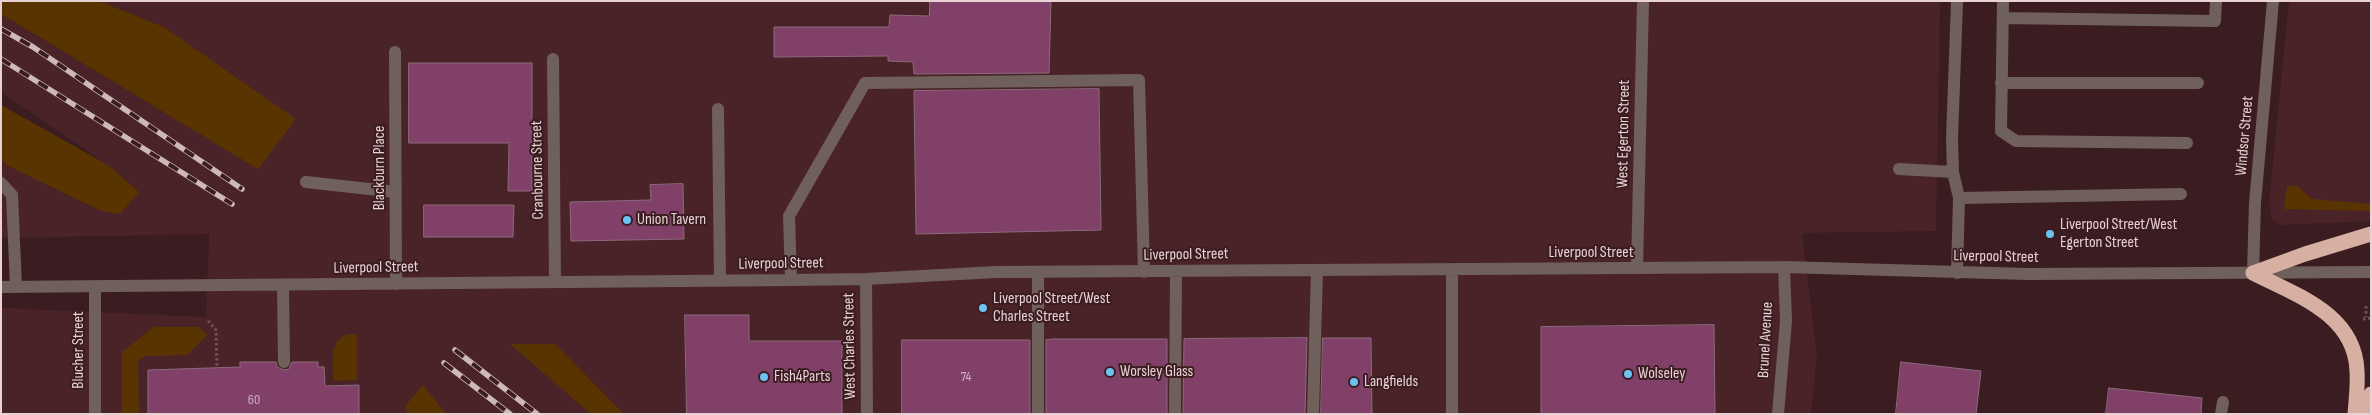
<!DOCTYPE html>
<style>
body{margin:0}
#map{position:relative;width:2372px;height:415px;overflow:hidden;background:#3b1c21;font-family:"Sofia Sans Condensed",sans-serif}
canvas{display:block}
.frame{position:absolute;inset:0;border:2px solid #e8d2d4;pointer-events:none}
</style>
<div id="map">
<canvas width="2372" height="415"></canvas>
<div class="frame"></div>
</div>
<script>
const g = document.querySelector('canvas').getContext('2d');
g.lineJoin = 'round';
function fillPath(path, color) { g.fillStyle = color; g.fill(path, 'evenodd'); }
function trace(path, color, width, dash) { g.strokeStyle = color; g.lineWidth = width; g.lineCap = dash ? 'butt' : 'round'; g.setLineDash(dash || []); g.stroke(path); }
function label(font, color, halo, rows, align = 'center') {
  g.font = font + ' "Sofia Sans Condensed",sans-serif'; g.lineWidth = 4; g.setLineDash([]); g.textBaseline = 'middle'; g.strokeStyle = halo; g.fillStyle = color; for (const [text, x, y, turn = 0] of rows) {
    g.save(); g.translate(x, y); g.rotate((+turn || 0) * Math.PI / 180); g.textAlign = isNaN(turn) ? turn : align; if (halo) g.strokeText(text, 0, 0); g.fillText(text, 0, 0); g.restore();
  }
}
const built = new Path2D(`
 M99 1H1940L1936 231 1802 233 1817 356 1811 414H1V308L206 317 209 234 1 238V158L6 165 99 210 139 192 108 165 1 92V14L258 169 296 119 164 27Z
 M2289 1H2371V221L2281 225 2272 219 2269 204Z`);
const green = new Path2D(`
 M1 1H99L164 27 296 119 258 169 1 14Z
 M1 105 108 165 139 192 120 214 99 210 6 165 1 158Z
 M2287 186H2297L2312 199 2371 204V211L2284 209Z
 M154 327H199L207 335 187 355 146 356 138 361 139 414H122V352Z
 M348 334H357V380L334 381C333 363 328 341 348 334Z
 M510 344H555L624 414H591Z
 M423 385 446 414H407L406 405Z`);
const building = new Path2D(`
 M930 1H1051L1049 73 914 74 913 62 888 61V56L774 57V27H889L890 15 929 16Z
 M409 63H532V191H508L509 143H409Z
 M1099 89 1101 230 916 234 914 91Z
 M683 184 684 239 571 241 570 202 651 200 650 185Z
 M424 205H514L513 237H424Z
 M685 315H749V341H842V414H687Z
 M1714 325 1715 414H1541V327Z
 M1307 338 1305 414H1183L1184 339Z
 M1323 338H1371L1372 414H1321Z
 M1053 339H1167V414H1046V340Z
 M902 340H1030V414H902Z
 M240 362H276L277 367 284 370 289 369 292 362H318V367H324L325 386 359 385V414H148V370L240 367Z
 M1901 362 1981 371 1976 414H1896Z
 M2109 388 2202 398 2201 414H2106Z`);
const path = new Path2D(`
 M2366 306V317
 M2363 319 2371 318
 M208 321 216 330 217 367`);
const minor = new Path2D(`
 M1957 1 1952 139 1953 172 1959 198 1957 273
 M2003 1 2001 131 2016 141 2187 143
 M2003 18 2215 21 2216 1
 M395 52 396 284
 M553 59 555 281
 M2001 83H2198
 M718 109 720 281
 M1899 169 1953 172
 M306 182 396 192
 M1 183 12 195 16 287
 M1959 198 2181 194
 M1637 268 1643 1
 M1452 270V414
 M1038 272V414
 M2253 273 2255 203 2273 1
 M866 279 867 414
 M791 280 789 216 865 83 1139 80 1144 272
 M283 285 284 362
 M1 287 791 280 866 279 996 272 1784 267 2028 274 2371 272
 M95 414V287
 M1175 414 1176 271
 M1313 414 1317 270
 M1778 414 1786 321 1784 267
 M2221 414 2223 402`);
const highway = new Path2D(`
 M2253 273C2296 295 2355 314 2357 371 2358 385 2356 400 2355 414
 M2253 273 2305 254 2371 234
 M2363 414 2371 394`);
const rail = new Path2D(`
 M1 29 33 47 242 189
 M1 59 232 204
 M455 350 537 414
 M444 363 510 414`);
const markers = [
 [627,220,5,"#6cc3f2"],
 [2050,234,5,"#6cc3f2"],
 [983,308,5,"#6cc3f2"],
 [1110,372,5,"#6cc3f2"],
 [1628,374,5,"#6cc3f2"],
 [764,377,5,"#6cc3f2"],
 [1354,382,5,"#6cc3f2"]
];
const numberNames = [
 ["74",966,377],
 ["60",254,400]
];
const streetNames = [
 ["West Egerton Street",1624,134,-89],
 ["Windsor Street",2245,136,-85],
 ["Blackburn Place",380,168,-90],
 ["Cranbourne Street",538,170,-91],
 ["Liverpool Street",1591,253],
 ["Liverpool Street",1186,255,-1],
 ["Liverpool Street",1996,257,1],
 ["Liverpool Street",781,264,-1],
 ["Liverpool Street",376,268,-1],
 ["Brunel Avenue",1766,340,-87],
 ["West Charles Street",850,346,-91],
 ["Blucher Street",79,350,-90]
];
const poiNames = [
 ["Union Tavern",637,220],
 ["Liverpool Street/West",2060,225],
 ["Egerton Street",2060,243],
 ["Liverpool Street/West",993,299],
 ["Charles Street",993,317],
 ["Worsley Glass",1120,372],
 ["Wolseley",1638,374],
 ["Fish4Parts",774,377],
 ["Langfields",1364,382]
];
fillPath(built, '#492328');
fillPath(green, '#5a3400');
fillPath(building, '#804067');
trace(building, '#8c6a7d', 1);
trace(path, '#705358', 3, [2.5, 2.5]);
trace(minor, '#70605b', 12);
trace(highway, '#d7b0a3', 15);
trace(rail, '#cfb8ba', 5.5);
trace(rail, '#3b1c21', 4, [11]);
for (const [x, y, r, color] of markers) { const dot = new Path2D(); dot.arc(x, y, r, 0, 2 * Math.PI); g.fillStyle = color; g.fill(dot); trace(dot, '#3b1c21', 2); }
label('14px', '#ceaeb9', null, numberNames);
label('16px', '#e8d2d4', '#3b1c21', streetNames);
label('16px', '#e8d2d4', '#3b1c21', poiNames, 'left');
</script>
